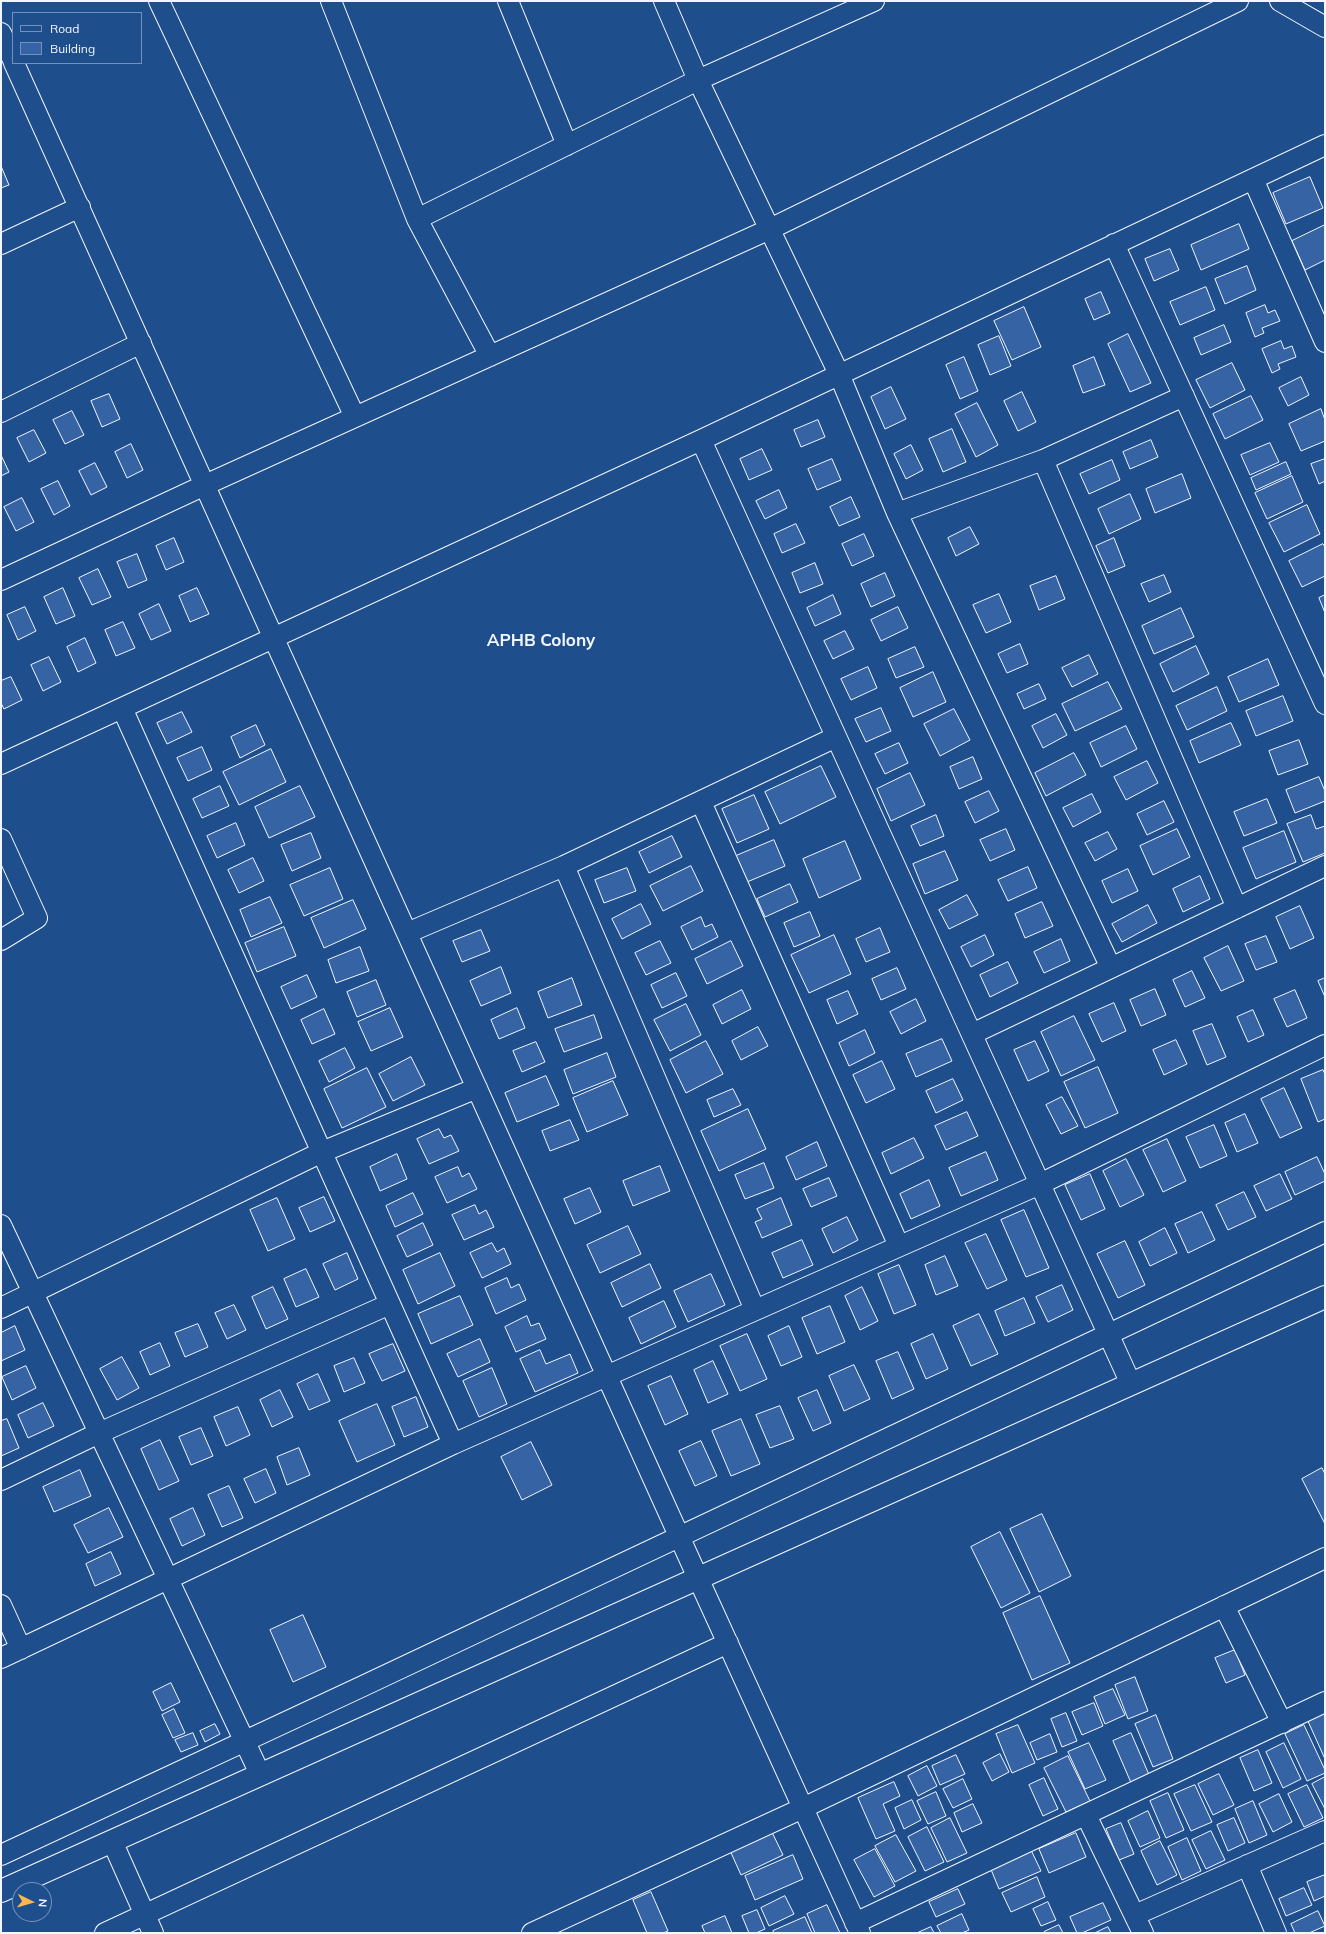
<!DOCTYPE html>
<style>
body{margin:0}
#map{position:relative;width:1326px;height:1934px;overflow:hidden;background:#1f4e8c;font-family:Mulish,sans-serif}
canvas{display:block}
.frame{position:absolute;inset:0;border:2px solid #f2f6ff;pointer-events:none}
.legend{position:absolute;left:12px;top:12px;width:130px;height:52px;box-sizing:border-box;background:#1f4e8c;border:1px solid #7391ba;margin:0;padding:5px 7px;list-style:none;font-size:12px;color:#f2f6ff}
.legend li{display:flex;align-items:center;gap:8px;height:20px}
.legend b{width:20px;border:1px solid #7391ba}
.north{position:absolute;left:12px;top:1882px;width:40px;height:40px;box-sizing:border-box;background:#1f4e8c;border:1px solid #7391ba;border-radius:50%;rotate:95deg;font-size:11px;font-weight:700;line-height:16px;text-align:center;color:#f2f6ff}
.north::after{content:'';display:block;margin:auto;width:14px;height:18px;background:#ffb74d;clip-path:polygon(50% 0,100% 100%,50% 72%,0 100%)}
</style>
<div id="map">
<canvas width="1326" height="1934"></canvas>
<div class="frame"></div>
<ul class="legend">
<li><b style="height:5px;background:#1f4e8c"></b>Road</li>
<li><b style="height:11px;background:#3563a3"></b>Building</li>
</ul>
<div class="north">N</div>
</div>
<script>
const g = document.querySelector('canvas').getContext('2d');
g.lineJoin = 'round';
function fillPath(path, color) { g.fillStyle = color; g.fill(path, 'evenodd'); }
function trace(path, color, width, dash) { g.strokeStyle = color; g.lineWidth = width; g.lineCap = dash ? 'butt' : 'round'; g.setLineDash(dash || []); g.stroke(path); }
function label(font, color, halo, rows, align = 'center') {
  g.font = font + ' Mulish,sans-serif'; g.lineWidth = 3; g.setLineDash([]); g.textBaseline = 'middle'; g.strokeStyle = halo; g.fillStyle = color; for (const [text, x, y, turn = 0] of rows) {
    g.save(); g.translate(x, y); g.rotate((+turn || 0) * Math.PI / 180); g.textAlign = isNaN(turn) ? turn : align; if (halo) g.strokeText(text, 0, 0); g.fillText(text, 0, 0); g.restore();
  }
}
const building = new Path2D(`
 M1 166 9 185 1 188Z
 M1310 177 1323 208 1286 224 1273 193Z
 M1239 224 1249 249 1201 270 1191 245Z
 M1325 225V260L1305 270 1292 241Z
 M1170 249 1179 270 1154 281 1145 259Z
 M1247 266 1256 290 1225 304 1215 279Z
 M1206 287 1215 310 1180 325 1170 302Z
 M1101 292 1110 313 1094 320 1085 299Z
 M1265 305 1268 313 1275 310 1280 321 1262 328 1264 333 1255 337 1246 313Z
 M1024 307 1041 347 1012 360 994 321Z
 M1224 325 1231 342 1201 355 1194 338Z
 M1128 334 1151 383 1130 392 1108 344Z
 M999 336 1011 366 990 375 978 345Z
 M1281 341 1284 349 1292 346 1296 357 1278 364 1280 369 1272 373 1262 349Z
 M964 357 978 391 960 399 946 365Z
 M1094 357 1105 385 1083 393 1073 366Z
 M1232 363 1245 390 1210 408 1196 380Z
 M1301 377 1309 395 1288 406 1279 388Z
 M891 387 906 419 885 429 871 397Z
 M1022 392 1036 422 1018 431 1004 401Z
 M109 394 120 419 102 427 91 401Z
 M1251 396 1263 420 1225 439 1213 414Z
 M977 403 998 445 976 457 955 414Z
 M1321 409 1325 420V441L1301 451 1289 424Z
 M72 411 84 435 65 444 53 420Z
 M818 420 825 437 801 447 794 430Z
 M952 429 966 462 943 472 929 439Z
 M34 430 46 453 29 462 17 438Z
 M1151 440 1158 457 1130 469 1123 452Z
 M1270 443 1279 462 1250 475 1241 455Z
 M131 444 143 470 127 478 115 452Z
 M911 445 923 470 906 479 894 454Z
 M762 449 772 470 749 480 740 459Z
 M1 455 9 472 1 476Z
 M832 459 841 480 817 490 808 469Z
 M1325 459V481L1319 484 1311 464Z
 M1112 460 1120 480 1089 494 1080 474Z
 M1286 462 1291 474 1256 490 1251 478Z
 M95 463 107 487 91 495 79 471Z
 M1182 474 1191 498 1155 513 1146 489Z
 M1292 476 1303 502 1267 519 1255 493Z
 M58 481 70 506 54 515 41 489Z
 M779 490 787 508 765 519 756 501Z
 M1130 494 1141 519 1109 534 1098 509Z
 M851 497 860 517 839 526 830 507Z
 M22 498 34 522 16 531 4 507Z
 M1307 505 1320 534 1284 552 1269 523Z
 M796 524 805 543 782 553 774 534Z
 M970 527 979 544 956 556 948 538Z
 M864 534 874 556 852 566 842 544Z
 M174 538 184 562 166 570 156 546Z
 M1114 538 1125 566 1108 573 1096 546Z
 M1323 544 1325 547V576L1302 587 1289 561Z
 M137 554 147 580 128 588 117 562Z
 M815 563 823 584 800 593 792 573Z
 M98 569 111 597 92 605 79 578Z
 M885 573 895 596 871 607 861 584Z
 M1164 575 1171 592 1149 602 1141 584Z
 M1056 576 1065 599 1039 610 1030 586Z
 M63 588 75 616 56 624 44 597Z
 M197 588 209 614 190 622 179 596Z
 M999 594 1011 622 986 633 973 605Z
 M833 595 841 614 815 626 807 608Z
 M1325 595V613L1319 598Z
 M159 604 171 631 151 640 139 614Z
 M25 607 36 631 18 640 7 615Z
 M898 607 908 628 881 641 871 620Z
 M1181 608 1194 637 1154 654 1142 626Z
 M123 622 135 648 116 656 105 630Z
 M845 631 854 649 833 659 824 641Z
 M85 638 96 663 78 672 67 647Z
 M1020 644 1028 664 1007 673 998 654Z
 M1196 646 1209 674 1173 692 1160 664Z
 M915 647 924 667 896 678 888 659Z
 M1089 655 1098 674 1072 687 1062 668Z
 M49 657 61 682 43 691 31 665Z
 M1268 659 1279 685 1239 702 1228 677Z
 M868 667 877 688 851 700 841 679Z
 M933 672 946 702 913 717 900 688Z
 M11 677 22 700 4 709 1 703V681Z
 M1108 682 1122 709 1075 731 1062 704Z
 M1039 684 1046 699 1024 709 1017 694Z
 M1217 687 1227 711 1187 730 1176 706Z
 M1283 696 1293 721 1256 736 1246 711Z
 M881 708 891 731 866 742 855 719Z
 M954 709 970 740 940 756 924 724Z
 M182 712 192 732 167 744 157 723Z
 M1056 714 1067 735 1043 748 1032 726Z
 M1231 723 1241 745 1199 763 1190 741Z
 M256 725 265 745 240 758 231 737Z
 M1126 726 1137 749 1101 767 1090 743Z
 M1299 740 1308 764 1278 775 1269 751Z
 M899 743 908 763 885 774 875 754Z
 M202 747 212 770 188 781 177 758Z
 M271 749 286 782 239 805 223 772Z
 M1074 753 1086 775 1046 796 1035 773Z
 M973 757 982 779 959 789 950 767Z
 M1147 761 1158 783 1126 800 1114 777Z
 M821 766 836 797 780 824 765 792Z
 M910 773 925 805 891 821 877 789Z
 M1319 777 1325 791V801L1295 813 1286 790Z
 M220 786 229 806 202 818 193 799Z
 M300 786 315 817 269 838 255 807Z
 M989 791 999 811 975 823 965 802Z
 M1092 794 1101 812 1073 827 1063 808Z
 M754 795 769 829 737 843 722 809Z
 M1267 799 1277 823 1244 836 1234 812Z
 M1164 801 1174 822 1147 835 1137 814Z
 M936 815 944 836 920 846 911 826Z
 M1311 815 1316 829 1325 826V853L1303 862 1287 824Z
 M236 823 245 845 217 858 207 836Z
 M1006 829 1015 850 990 861 980 840Z
 M1177 829 1190 857 1153 875 1140 846Z
 M1284 831 1296 862 1256 879 1243 848Z
 M1108 832 1117 849 1095 861 1085 843Z
 M311 833 321 858 292 871 281 845Z
 M672 836 682 857 649 873 639 852Z
 M774 840 785 866 747 882 736 856Z
 M845 841 861 879 819 898 803 859Z
 M945 851 958 880 925 894 913 864Z
 M253 858 264 881 239 893 228 870Z
 M691 866 703 891 663 911 650 886Z
 M1028 867 1037 888 1008 901 998 880Z
 M330 868 343 899 304 916 290 885Z
 M627 868 636 891 604 903 595 880Z
 M1128 869 1138 891 1112 903 1102 881Z
 M1200 876 1210 899 1183 912 1173 889Z
 M790 884 798 902 765 917 757 899Z
 M967 895 978 915 949 929 939 910Z
 M270 897 282 923 251 937 240 910Z
 M353 900 366 929 324 948 311 918Z
 M1042 902 1053 926 1025 938 1015 914Z
 M641 904 651 924 622 939 612 919Z
 M1148 905 1157 923 1122 942 1112 924Z
 M1300 906 1314 938 1290 949 1276 917Z
 M810 912 820 936 794 947 784 923Z
 M701 917 705 927 712 924 718 937 692 950 681 927Z
 M284 927 296 956 257 972 245 943Z
 M880 928 890 952 866 962 856 939Z
 M481 930 490 951 462 962 453 941Z
 M834 935 851 974 809 993 791 955Z
 M985 935 994 955 971 967 961 947Z
 M1266 936 1277 962 1256 970 1245 944Z
 M1061 939 1070 961 1044 973 1034 952Z
 M660 941 671 963 646 975 635 953Z
 M731 941 743 966 707 984 695 959Z
 M1228 946 1244 981 1221 991 1204 958Z
 M360 947 369 971 336 983 328 960Z
 M1008 962 1018 983 990 997 980 975Z
 M501 967 511 993 481 1006 470 981Z
 M897 968 906 989 881 1000 872 979Z
 M1192 971 1205 998 1185 1007 1173 980Z
 M676 973 687 996 662 1008 651 985Z
 M307 975 317 997 291 1009 281 987Z
 M572 978 582 1005 548 1018 538 992Z
 M1325 978V997L1318 981Z
 M376 980 386 1005 357 1017 347 992Z
 M1155 989 1166 1015 1141 1026 1130 1000Z
 M742 990 751 1009 722 1024 713 1005Z
 M1295 990 1307 1018 1287 1027 1274 999Z
 M848 991 858 1014 837 1024 827 1000Z
 M916 999 926 1021 901 1034 890 1012Z
 M1114 1003 1126 1031 1102 1042 1089 1014Z
 M686 1004 701 1035 670 1051 654 1020Z
 M390 1008 403 1037 371 1051 358 1022Z
 M517 1008 525 1028 499 1039 491 1020Z
 M324 1009 335 1034 312 1044 301 1020Z
 M1253 1010 1264 1035 1248 1042 1237 1017Z
 M594 1015 602 1038 564 1052 555 1029Z
 M1074 1016 1095 1060 1061 1076 1041 1032Z
 M1212 1024 1226 1057 1207 1065 1193 1031Z
 M758 1027 768 1046 741 1060 732 1041Z
 M865 1030 875 1053 849 1066 839 1043Z
 M942 1039 952 1061 916 1077 906 1054Z
 M1176 1040 1187 1064 1164 1075 1153 1050Z
 M706 1041 723 1074 686 1093 670 1060Z
 M1035 1041 1049 1071 1028 1081 1014 1050Z
 M536 1042 545 1062 522 1072 513 1051Z
 M345 1048 355 1068 329 1082 319 1061Z
 M607 1053 616 1077 573 1094 564 1070Z
 M411 1057 425 1085 393 1101 379 1074Z
 M882 1061 895 1089 866 1103 853 1075Z
 M1098 1067 1118 1113 1085 1128 1064 1082Z
 M367 1068 386 1107 342 1128 324 1089Z
 M1323 1070 1325 1074V1119L1318 1122 1301 1079Z
 M546 1076 559 1105 517 1122 505 1093Z
 M953 1079 963 1100 936 1113 926 1091Z
 M613 1081 628 1115 587 1132 573 1098Z
 M1284 1088 1302 1128 1280 1138 1261 1099Z
 M733 1089 741 1105 714 1117 707 1100Z
 M1062 1097 1078 1126 1061 1134 1046 1105Z
 M748 1109 766 1149 719 1171 701 1131Z
 M967 1112 978 1136 946 1150 935 1126Z
 M1245 1114 1258 1143 1237 1152 1225 1123Z
 M570 1120 579 1140 550 1151 542 1131Z
 M1214 1125 1227 1156 1200 1168 1186 1137Z
 M439 1129 444 1138 451 1135 459 1151 429 1164 417 1139Z
 M914 1138 924 1158 891 1174 882 1153Z
 M1167 1139 1186 1181 1163 1192 1143 1150Z
 M817 1142 827 1166 796 1180 786 1157Z
 M986 1152 998 1180 961 1196 949 1168Z
 M397 1154 407 1179 380 1191 370 1167Z
 M1317 1157 1325 1174V1181L1295 1195 1285 1172Z
 M1126 1159 1144 1195 1120 1207 1103 1171Z
 M764 1163 774 1188 745 1199 735 1175Z
 M660 1166 670 1191 633 1206 623 1181Z
 M458 1167 462 1177 469 1173 477 1189 447 1203 435 1177Z
 M1090 1174 1105 1209 1081 1220 1065 1185Z
 M1280 1174 1292 1199 1266 1211 1254 1186Z
 M829 1178 837 1196 811 1207 803 1189Z
 M929 1180 940 1206 911 1219 900 1194Z
 M590 1188 601 1212 575 1224 564 1199Z
 M1244 1192 1256 1217 1228 1230 1216 1205Z
 M413 1193 423 1214 395 1227 386 1206Z
 M324 1197 335 1221 310 1232 299 1208Z
 M277 1198 295 1239 268 1251 250 1210Z
 M781 1198 792 1225 762 1238 755 1222 762 1219 757 1209Z
 M475 1205 479 1214 486 1210 494 1227 464 1240 452 1215Z
 M1024 1210 1049 1268 1026 1277 1001 1220Z
 M1202 1212 1215 1240 1188 1253 1175 1224Z
 M847 1217 858 1240 833 1253 822 1229Z
 M423 1223 433 1245 407 1257 397 1236Z
 M628 1226 641 1254 600 1273 587 1245Z
 M1165 1228 1177 1253 1150 1266 1139 1242Z
 M986 1234 1007 1280 987 1289 965 1243Z
 M802 1240 813 1265 783 1278 772 1253Z
 M1125 1241 1145 1285 1118 1298 1097 1254Z
 M492 1243 497 1252 504 1248 511 1264 482 1278 470 1253Z
 M347 1253 358 1279 335 1290 323 1264Z
 M440 1253 455 1286 418 1304 403 1270Z
 M945 1256 958 1286 936 1295 925 1265Z
 M650 1264 661 1288 622 1307 611 1283Z
 M899 1265 916 1305 894 1314 878 1274Z
 M306 1269 319 1297 296 1307 284 1279Z
 M711 1274 725 1305 688 1322 674 1291Z
 M507 1278 511 1288 519 1284 526 1300 496 1314 485 1288Z
 M1062 1285 1073 1310 1048 1322 1036 1297Z
 M273 1287 288 1319 266 1329 252 1297Z
 M862 1287 878 1321 860 1330 845 1296Z
 M460 1296 473 1325 431 1344 418 1314Z
 M1024 1298 1035 1323 1005 1336 995 1311Z
 M664 1301 676 1327 641 1344 629 1318Z
 M234 1305 246 1330 227 1339 215 1313Z
 M830 1306 845 1342 817 1354 802 1318Z
 M979 1314 998 1354 971 1366 953 1326Z
 M527 1316 531 1326 539 1323 546 1339 516 1352 505 1327Z
 M198 1324 208 1347 185 1357 175 1333Z
 M15 1326 25 1350 1 1361V1333Z
 M789 1326 802 1357 781 1366 768 1336Z
 M747 1334 767 1379 740 1391 720 1346Z
 M933 1334 948 1369 926 1379 911 1344Z
 M480 1339 490 1362 458 1377 447 1354Z
 M160 1343 170 1366 150 1375 140 1352Z
 M393 1344 405 1371 382 1381 369 1354Z
 M540 1350 546 1364 570 1354 578 1373 535 1392 520 1359Z
 M898 1352 914 1389 892 1399 876 1361Z
 M122 1357 139 1388 117 1400 100 1369Z
 M354 1358 365 1383 344 1392 334 1366Z
 M713 1361 728 1394 708 1403 694 1370Z
 M854 1365 870 1399 844 1411 829 1376Z
 M26 1366 36 1388 12 1400 2 1377Z
 M492 1368 507 1404 479 1417 463 1381Z
 M318 1374 330 1401 309 1410 297 1384Z
 M671 1376 688 1414 665 1425 648 1386Z
 M280 1390 293 1417 272 1427 260 1400Z
 M817 1390 831 1423 813 1431 798 1398Z
 M416 1397 428 1427 404 1437 392 1407Z
 M43 1403 54 1426 28 1438 18 1415Z
 M377 1404 395 1445 357 1462 339 1421Z
 M780 1406 794 1439 770 1448 756 1415Z
 M238 1407 250 1435 226 1446 214 1417Z
 M7 1419 19 1448 1 1456V1421Z
 M741 1419 760 1464 731 1476 712 1431Z
 M201 1428 213 1456 191 1465 179 1437Z
 M160 1440 179 1481 159 1490 141 1449Z
 M701 1441 717 1476 695 1486 679 1451Z
 M531 1442 552 1485 522 1500 501 1457Z
 M299 1448 310 1475 287 1485 277 1457Z
 M1322 1468 1325 1474V1524L1302 1479Z
 M266 1469 276 1493 255 1503 244 1479Z
 M80 1470 91 1496 54 1512 43 1487Z
 M229 1486 243 1518 222 1527 208 1495Z
 M109 1508 123 1537 88 1553 74 1525Z
 M193 1508 205 1535 182 1546 170 1519Z
 M1042 1514 1071 1576 1039 1592 1010 1529Z
 M1000 1532 1030 1593 1001 1608 971 1547Z
 M111 1552 121 1574 95 1586 86 1564Z
 M1040 1596 1070 1663 1032 1680 1003 1613Z
 M303 1615 326 1667 293 1682 270 1630Z
 M1235 1650 1245 1675 1226 1683 1215 1658Z
 M1135 1677 1148 1711 1128 1719 1115 1685Z
 M171 1683 180 1702 162 1711 153 1692Z
 M1113 1689 1125 1715 1105 1724 1094 1697Z
 M1094 1703 1103 1726 1082 1735 1072 1712Z
 M174 1709 185 1733 173 1738 162 1715Z
 M1325 1711V1759L1307 1719Z
 M1066 1713 1077 1741 1062 1747 1051 1719Z
 M1156 1715 1173 1759 1153 1767 1135 1724Z
 M215 1724 220 1734 205 1742 200 1731Z
 M1018 1725 1035 1763 1012 1773 996 1734Z
 M1304 1725 1325 1770V1773L1307 1781 1285 1734Z
 M193 1733 198 1745 181 1752 175 1740Z
 M1131 1733 1150 1777 1132 1785 1113 1741Z
 M1050 1734 1057 1752 1037 1760 1030 1743Z
 M1089 1743 1106 1780 1085 1789 1068 1752Z
 M1284 1743 1301 1779 1283 1788 1266 1752Z
 M1258 1750 1272 1783 1254 1791 1240 1758Z
 M1000 1754 1009 1772 992 1781 983 1763Z
 M956 1755 965 1774 940 1785 932 1766Z
 M1068 1756 1090 1801 1066 1812 1044 1768Z
 M927 1766 937 1786 918 1796 908 1776Z
 M1219 1774 1234 1805 1213 1815 1198 1784Z
 M1325 1777V1809L1312 1784Z
 M1044 1778 1058 1809 1043 1816 1029 1785Z
 M963 1779 972 1799 953 1808 943 1789Z
 M894 1782 900 1796 883 1804 895 1831 876 1839 858 1798Z
 M1195 1785 1212 1822 1191 1831 1174 1794Z
 M1307 1785 1323 1818 1304 1827 1288 1794Z
 M936 1792 946 1816 928 1824 917 1801Z
 M1168 1793 1184 1830 1166 1838 1150 1801Z
 M1279 1794 1292 1822 1273 1832 1259 1804Z
 M912 1800 921 1820 904 1829 895 1808Z
 M1253 1801 1267 1835 1249 1843 1235 1809Z
 M973 1804 982 1823 962 1832 954 1813Z
 M1148 1811 1160 1838 1140 1847 1128 1821Z
 M950 1818 967 1853 947 1862 931 1828Z
 M1234 1818 1245 1843 1228 1851 1217 1825Z
 M1121 1823 1134 1854 1119 1860 1106 1829Z
 M769 1826 783 1855 741 1875 728 1846Z
 M927 1827 944 1862 925 1871 908 1837Z
 M1211 1831 1225 1860 1206 1869 1192 1840Z
 M1076 1833 1086 1857 1049 1873 1039 1849Z
 M896 1835 916 1871 895 1882 875 1846Z
 M1187 1838 1201 1871 1182 1880 1168 1847Z
 M1160 1841 1177 1875 1157 1885 1141 1851Z
 M875 1849 895 1886 874 1897 854 1860Z
 M1031 1850 1041 1871 999 1889 990 1867Z
 M793 1855 803 1879 755 1900 745 1876Z
 M1325 1875V1896L1314 1901 1307 1882Z
 M1037 1877 1045 1897 1011 1912 1002 1893Z
 M1304 1888 1312 1905 1286 1916 1279 1899Z
 M958 1889 965 1904 936 1917 929 1902Z
 M651 1892 668 1931 663 1933H647L633 1900Z
 M785 1896 794 1914 769 1926 761 1908Z
 M1048 1902 1056 1920 1041 1926 1033 1909Z
 M1103 1903 1111 1920 1082 1933H1077L1070 1917Z
 M827 1905 840 1933H815L807 1914Z
 M757 1910 765 1929 756 1933H749L742 1916Z
 M1318 1911 1325 1926 1309 1933H1295L1291 1924Z
 M962 1914 969 1930 962 1933H941L937 1926Z
 M725 1916 732 1933H705L702 1926Z
 M805 1917 812 1933H774L773 1931Z
 M1059 1925 1063 1933H1044V1932Z
 M931 1927 934 1933H917Z
 M1108 1927 1111 1933H1095Z`);
const street = new Path2D(`
 M159 1 355 417
 M331 1 417 219 490 356
 M508 1 567 145
 M664 1 698 80 839 374 897 513 1111 968
 M1280 1 1325 27
 M1 33 13 60
 M14 63 698 1578 860 1933
 M1253 179 1325 342
 M417 219 698 80 874 1
 M1 244 80 207
 M1114 244 1325 704
 M1 412 141 343
 M701 440 1131 1384
 M1043 460 1237 908
 M897 513 1043 460 1184 396
 M1 580 205 485 770 229 1238 1
 M122 708 453 1444
 M1 764 701 440 1325 145
 M701 802 899 1246
 M1 839 37 918 1 940
 M564 866 755 1310
 M407 933 564 866 836 737
 M972 1034 1325 866
 M1 1225 260 1774
 M1 1308 322 1152 477 1088
 M1 1480 99 1433 390 1304
 M1 1605 21 1649
 M1224 1606 1282 1723
 M1 1658 453 1444 1040 1184 1325 1045
 M1086 1815 1143 1933
 M112 1841 153 1933
 M1 1855C444 1651 882 1437 1325 1232
 M1247 1865 1276 1933
 M1135 1915 1325 1831
 M855 1923 1325 1702
 M105 1933 728 1643
 M532 1933 803 1808 1325 1558`);
const secondary = new Path2D(`
 M1 1891 1325 1297`);
const quarterNames = [
 ["APHB Colony",541,641]
];
fillPath(building, '#3563a3');
trace(building, '#f2f6ff', 1);
trace(street, '#f2f6ff', 22);
trace(secondary, '#f2f6ff', 24);
trace(street, '#1f4e8c', 20);
trace(secondary, '#1f4e8c', 22);
label('bold 17px', '#f2f6ff', '#1f4e8c', quarterNames);
</script>
